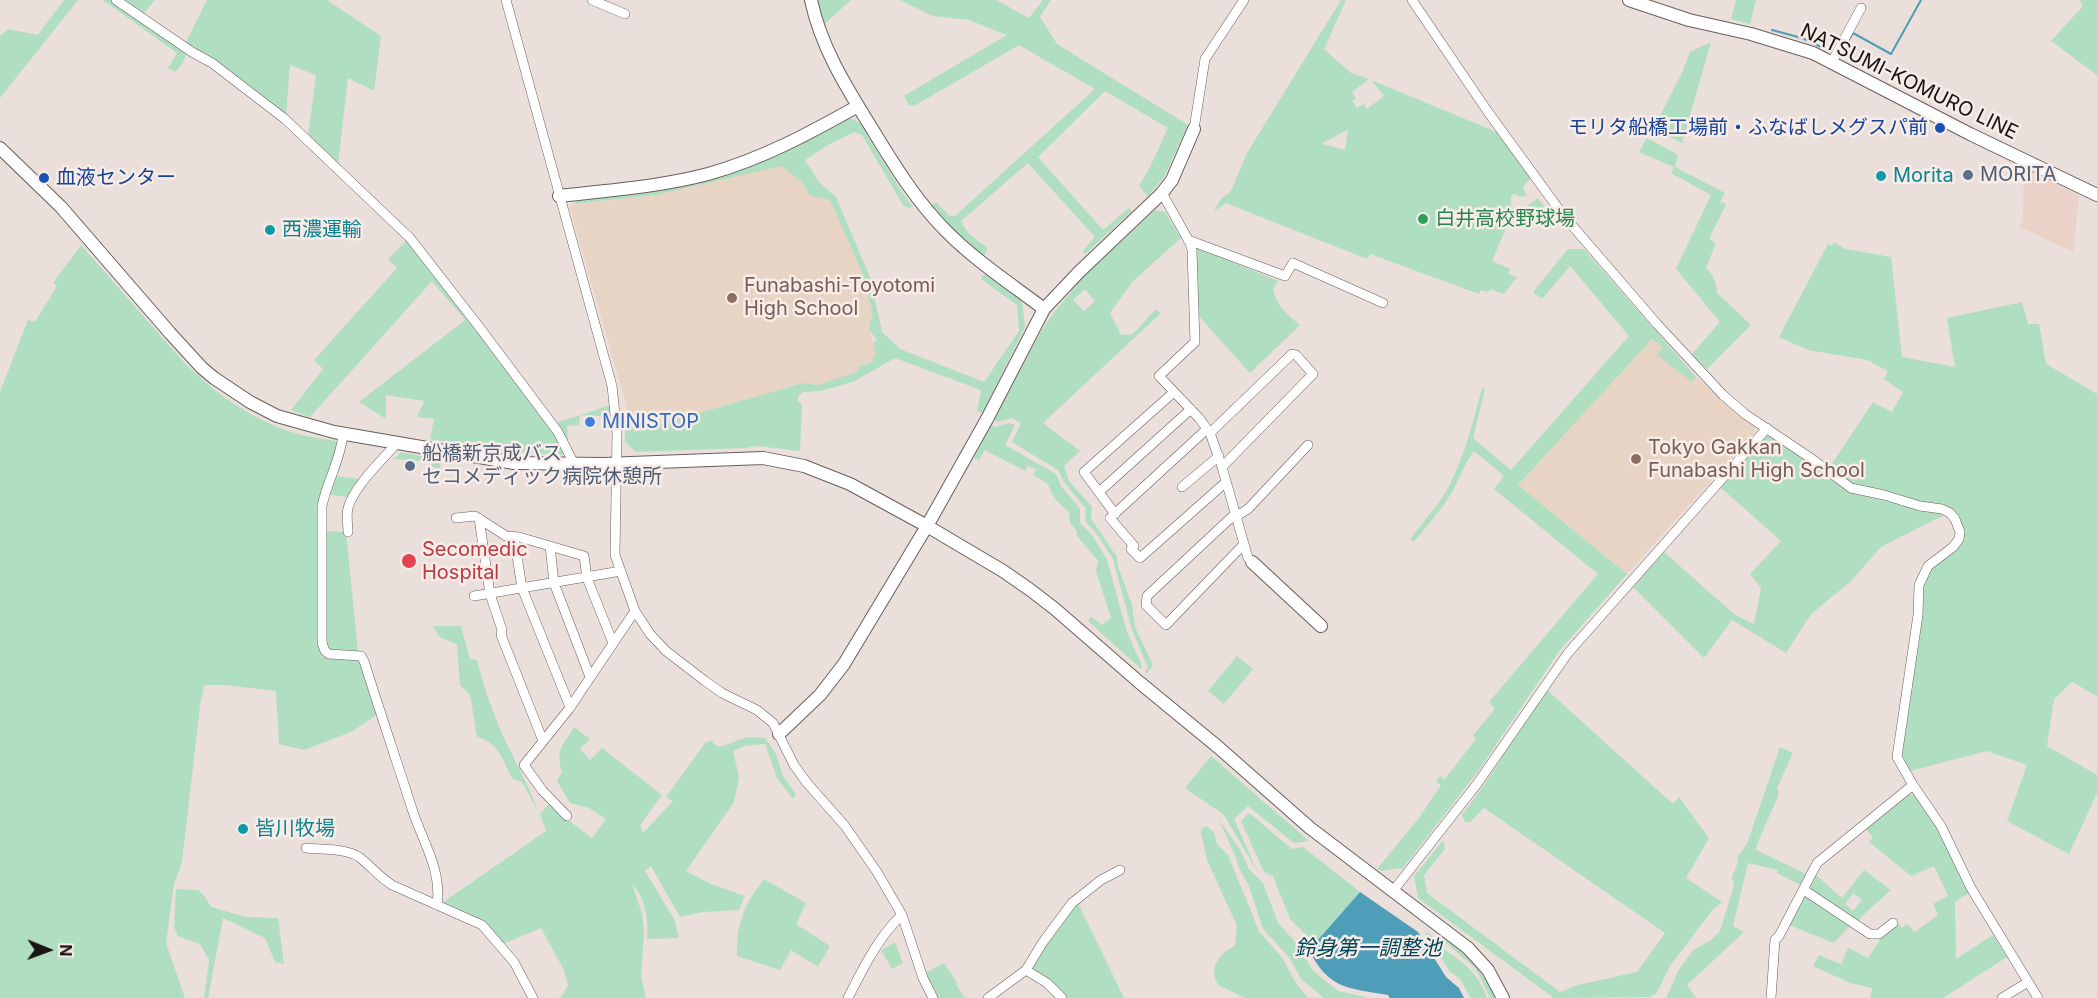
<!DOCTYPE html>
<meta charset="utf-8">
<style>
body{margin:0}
#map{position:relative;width:2097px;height:998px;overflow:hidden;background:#eadfda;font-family:Inter,sans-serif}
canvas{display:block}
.north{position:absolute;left:18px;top:920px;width:60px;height:60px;-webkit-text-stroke:4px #f7ece7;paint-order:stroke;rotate:91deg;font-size:16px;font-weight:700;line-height:24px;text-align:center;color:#181513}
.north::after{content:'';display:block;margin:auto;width:21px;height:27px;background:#181513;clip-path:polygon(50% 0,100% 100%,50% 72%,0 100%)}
</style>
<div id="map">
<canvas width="2097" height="998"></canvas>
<div class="north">N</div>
</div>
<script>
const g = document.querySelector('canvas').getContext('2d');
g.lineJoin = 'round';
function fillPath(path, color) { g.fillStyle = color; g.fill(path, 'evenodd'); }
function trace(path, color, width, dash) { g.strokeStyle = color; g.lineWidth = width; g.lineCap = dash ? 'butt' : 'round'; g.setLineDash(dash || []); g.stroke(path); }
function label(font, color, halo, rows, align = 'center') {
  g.font = font + ' Inter,"Noto Sans JP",sans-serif'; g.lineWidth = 5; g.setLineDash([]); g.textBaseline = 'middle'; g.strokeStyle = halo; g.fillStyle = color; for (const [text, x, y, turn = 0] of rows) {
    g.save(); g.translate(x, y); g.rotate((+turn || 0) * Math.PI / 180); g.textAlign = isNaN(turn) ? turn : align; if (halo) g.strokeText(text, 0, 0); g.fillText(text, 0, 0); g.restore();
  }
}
const commercial = new Path2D(`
 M2024 167 2079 196 2073 252 2020 227 2023 219Z`);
const education = new Path2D(`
 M781 166 802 182 809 195 830 200 865 279 873 317 869 331 876 353 874 357 870 363 859 366V371L818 385 803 383 634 432 569 205 656 195Z
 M1652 339 1663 347 1658 355 1691 381 1696 377 1755 428 1754 433 1627 574 1518 485Z`);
const green = new Path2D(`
 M64 0H78L0 98V36L8 29 38 35Z
 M103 0H111L187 51 183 63 175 72 168 68 177 53Z
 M124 0H155L144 13Z
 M207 0H327L381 36 374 91 348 78 338 164 308 137 316 75 290 65 286 116 185 44Z
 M817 0H851L823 25Z
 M900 0H996L1029 18 1043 0H1051L1040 17 1057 44 1188 125 1164 177 1148 196 1139 186 1150 167 1168 128 1105 91 1038 157 1103 230 1129 208 1132 211 1085 254 1083 251 1095 237 1028 163 961 221C965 233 978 241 988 248L984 256 953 229 931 205 936 202 950 216H955L1095 89 1019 45 914 106 909 105 904 96 1007 35 969 20 933 16Z
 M1341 0H1346L1324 49 1351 73 1369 79 1352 92 1356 98 1352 101 1357 108 1364 104 1367 109 1384 96 1371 80 1499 133 1531 178 1524 185 1523 189 1527 195 1522 197 1514 194 1511 196V206L1515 210 1523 209 1538 198 1544 206 1542 209 1548 221 1546 226H1544V222L1520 215 1519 218 1515 217 1513 222 1509 221 1492 261 1510 269 1508 274 1517 277 1504 294 1490 289 1488 292 1481 290 1479 294 1370 254 1367 259 1226 203 1214 211 1220 200 1231 191 1247 153ZM1348 130 1345 150 1322 144V143Z
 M1736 0H1756L1750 24 1731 19Z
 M2079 0H2097V75L2051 41 2083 6Z
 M1711 42 1682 143 1653 129 1681 75 1690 52Z
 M849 118 859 122 902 192 913 207 908 208 903 205 862 135 854 132 828 145 805 160 819 182 836 197 870 277 882 332 900 349 984 382 1019 331 1017 305 982 280V276L986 274 1022 302 1025 327 984 410 981 413 977 411 981 390 895 358 853 382 820 391 803 392 799 395 797 400 802 405 800 451 757 446 745 448 636 452 625 442V425L631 424 634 432 803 383 818 385 859 371V366L870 363 876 353 873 343 877 339 869 331 870 321 873 317 865 279 830 200 809 195 802 182 781 166 656 195 574 204 578 199 769 156 797 145Z
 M1647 138 1678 155 1675 167 1725 193 1720 202 1726 204 1709 239 1716 243 1706 268C1713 274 1717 283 1717 293L1751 325 1707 369 1692 354 1720 322 1676 269 1711 195 1671 173 1674 167 1639 152Z
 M1155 210 1165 212 1181 238 1133 281 1110 313 1121 335 1133 334 1154 311 1157 309 1160 314 1043 423 1080 451 1064 466 1069 481 1092 507 1091 519 1117 557 1118 567 1132 605 1135 627 1153 665 1147 673 1145 672 1148 668 1132 630 1113 559 1096 533 1085 521 1086 509 1064 482 1058 470 1012 442 1021 423 1012 418 998 422 994 420 1040 333 1053 314 1083 277ZM1085 289 1095 301 1084 311 1073 300Z
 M408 239 554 434 565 455 504 451 430 439 434 419 417 417 424 401 386 395V419L359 402 465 320 432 281 310 417 291 410 323 369 314 360 397 268 388 259Z
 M1834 242 1845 249 1891 257 1902 357 1955 367 1947 318 2022 302 2028 324H2039L2046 364 2097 394V696L2072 682 2054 699 2047 746 2097 775V793L2069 854 2007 821 2027 765 1987 751 1910 771 1901 753 1923 609 1924 581 1929 570 1964 531 1958 515 1951 509 1852 484 1829 468 1873 402 1892 412 1903 392 1884 379 1888 371 1867 360 1808 350 1779 337 1828 244 1832 246Z
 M81 245 181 359C213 393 256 423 302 435 314 438 327 439 339 442L320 528V653L322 657 360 659 378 714 351 732 304 750 279 744 276 691 225 685H204L200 706 182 862 174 884 166 943 185 998H0V392L28 320 35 322 57 286 53 283Z
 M1197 247 1278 281 1273 289C1277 307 1287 314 1300 325L1250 373 1197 314Z
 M1568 249H1584L1696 377 1691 381 1657 355 1663 347 1652 339 1518 485 1627 574 1560 650 1479 770 1403 868 1381 871 1377 869 1419 818 1441 785 1436 781 1440 776 1444 780 1476 739 1473 735 1495 709 1489 702 1598 574 1494 489 1504 476 1474 451C1464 464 1460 478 1452 492 1441 510 1427 526 1414 542L1410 539C1423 522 1439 505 1449 486 1465 455 1473 422 1482 388L1485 389 1473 438 1511 470 1629 336 1570 266 1542 299 1533 292Z
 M610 405 611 419H601V416L580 415 579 425 567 426 568 441 556 423Z
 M1009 423 1015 425 1005 445 1056 474 1061 486 1080 509V523L1092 535 1107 560 1127 632 1142 666 1141 669 1088 621 1091 616 1102 625 1111 618 1096 571 1098 561 1077 536V531L1070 523 1069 512 1055 499 1047 483 1033 475 1036 469 1028 466 1025 471 985 450 979 460 974 458 991 425 996 427Z
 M1766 434H1770L1847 489 1946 514 1881 547 1850 582 1811 614 1786 653 1732 620 1704 658 1633 587 1664 552 1735 615 1754 624 1761 588 1750 574 1781 541 1720 487Z
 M401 452 441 460 440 469 433 467 430 462 394 459Z
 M335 476 360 479 352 498 327 494Z
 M326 531 346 532 358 652 334 654 326 648Z
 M432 626H461L470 659 477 660C482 678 487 697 494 714 506 747 526 778 538 811L522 782 512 778C503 760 498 742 477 737L470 695 460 685 457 644 441 638Z
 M1237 656 1253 669 1224 704 1208 691Z
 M1546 689 1673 804 1679 797 1709 838 1686 878 1722 902 1713 909 1670 966 1656 994 1649 997 1554 998 1418 898 1414 876 1442 842H1444L1445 849 1424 875 1427 893 1560 992 1578 985 1637 972 1665 933 1484 808 1470 822H1465L1462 815 1482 788Z
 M574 727 590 739 580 749 590 760 602 748 662 795 640 825 643 833 673 801 666 797 706 742 715 740 712 743 720 747 747 737 765 738 776 754 783 776 796 794 793 799 777 778 765 744 744 746 733 751 739 777 734 802 686 871 711 884 745 896 739 910 703 912 680 917 651 866 645 871 674 919 679 938 647 939C649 921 645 897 632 884L642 913 644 933 641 976 646 998H559L562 996 568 985 564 970 541 928 503 944 442 903 546 831 540 814 550 803 564 817 592 838 606 819 589 808 570 803 557 781 562 772C555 749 563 746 574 727Z
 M1780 747 1793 753 1777 788 1779 794 1757 844 1756 850 1806 874 1802 886 1777 873 1778 870 1748 863 1733 926 1744 932 1687 985 1696 998H1666L1678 971 1694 949 1710 941 1720 931 1734 886 1732 877 1738 862V856L1747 844Z
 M1211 756 1309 841 1294 843 1248 806 1234 819 1257 871 1224 815 1185 788Z
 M1914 794 1938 828 1969 893 1955 902 1956 959 1993 935 2007 957 1943 998H1870L1872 988 1850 983 1813 966 1819 955 1841 964 1848 948 1868 958 1880 940 1878 938 1897 922 1902 928 1907 924 1915 932 1938 915 1933 904 1948 896 1934 866 1911 876 1869 842 1873 838 1866 829 1908 795Z
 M1249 813 1292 849 1303 847 1360 892 1315 943 1290 919 1273 876 1264 872 1241 821Z
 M1219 820 1239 848 1249 869 1263 883 1278 923 1299 946 1312 970 1338 991 1370 998H1324L1302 980 1288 956 1263 929 1249 886 1240 870 1235 855Z
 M1207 826 1214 833 1217 844 1228 855 1259 931 1283 959 1296 983 1308 998H1245L1218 985C1208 966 1219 955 1235 945L1237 926 1207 860 1201 833V829Z
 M1864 870 1891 890 1865 913 1858 922 1809 889 1816 875 1842 898ZM1853 893 1862 900 1853 911 1845 904Z
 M764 879 806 903 796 924 830 946 818 967 791 950 780 970 737 956C736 924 744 905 764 879Z
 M176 889 198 890 205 897 211 907 246 917 278 918 284 964 275 962 265 938 223 918 208 998H204L209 960 200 944 178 936 174 927Z
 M1808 895 1850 926 1834 943 1789 925 1804 896Z
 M1077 901 1124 998H1065L1031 970 1035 957Z
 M1425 932 1433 936 1431 939C1455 959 1476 966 1487 998H1471L1460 979 1450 972Z
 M1445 938C1469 957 1482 970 1495 998H1490L1476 969 1443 940Z
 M895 942 903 963 892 969 881 950Z
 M944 963 958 984 956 985 965 998H937L925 973Z`);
const water = new Path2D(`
 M1360 892 1418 932 1446 977 1459 988 1464 998H1390L1388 995C1349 988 1329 990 1309 950Z`);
const stream = new Path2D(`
 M1772 30 1802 38 1834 53
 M1840 55 1853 33 1891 54 1921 0`);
const street = new Path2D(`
 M116 0 192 52 212 63 285 119 410 238 480 328 558 432 574 464
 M506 0 612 386 617 434 615 555 635 611 650 634 666 651 705 681 722 693 757 710 773 723 794 765 807 783 845 826 877 872 902 915 923 978 933 998
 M592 0 625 14
 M1412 0 1488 112 1563 215 1657 324 1723 395 1745 414 1812 459 1851 488 1884 495 1920 506 1942 509 1950 513 1955 519 1960 532 1959 539 1953 547 1928 566 1919 585 1918 615 1897 757 1913 785 1941 826 1971 888 2038 998
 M1832 62 1861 8
 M1194 129 1205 59 1244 0
 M1162 193 1190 243 1192 250 1195 342 1159 376 1199 418 1210 433 1222 467 1248 558 1252 562
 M1188 240 1285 276 1293 263 1383 303
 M1207 429 1110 518 1134 546 1131 549 1140 558 1226 482
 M1210 433 1292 354 1296 355 1313 374 1222 467
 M343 434C341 459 327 481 322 506V643L325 651 329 654 361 656 364 661C380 712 397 762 413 812 424 844 442 871 437 905
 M1182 487 1219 456
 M1099 492 1191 409
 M1115 514 1084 472 1174 392
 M456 518 475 516 506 536 519 537 584 556 587 578 613 643
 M479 518 490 594 502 630 501 635 543 741
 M348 532C348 524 346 516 348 508 354 486 383 459 398 442
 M514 537 522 588 570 707
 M1244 544 1166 625 1146 605 1147 596 1235 514H1240L1248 509 1308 445
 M550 546 554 583 590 677
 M474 596 621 571
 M567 816 542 790 524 765 569 709 635 611
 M306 848C322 850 346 848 359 857 371 866 378 876 392 885L482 925 514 962 533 998
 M1804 890 1870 934H1879L1893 923
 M1393 891 1477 784 1568 653 1767 428
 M1026 970 1047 983 1062 998
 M848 998C861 972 880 934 902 915
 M988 998 1026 970 1043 942 1072 903 1101 880 1120 870
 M1771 998 1775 940 1779 936 1817 863 1913 785
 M2002 998 2028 982`);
const secondary = new Path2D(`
 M811 0C821 48 848 90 874 132 896 168 917 202 947 232 976 261 1011 284 1044 309
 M1629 0 1689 20 1751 34 1813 53 1970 134 2097 195
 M0 148 61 207 170 333 202 368 214 378 250 402 277 416 334 432 514 463 604 464 763 458 804 466 850 484 927 526 1003 571 1029 589 1055 609 1139 682 1218 747 1310 828 1468 948 1488 970 1503 998
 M559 196C609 190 659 187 708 174 762 159 810 133 858 106
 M1252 562 1321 626
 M779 734 820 695 844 664 927 526 987 419 1044 309 1079 272 1162 193 1172 180 1194 129`);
const markers = [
 [1940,128,6,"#1a4fb4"],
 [1968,175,6,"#5c6f8a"],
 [1881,176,6,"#0f9aa8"],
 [44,178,6,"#1a4fb4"],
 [1423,219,6,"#2e9e5b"],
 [270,230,6,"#0f9aa8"],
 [732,298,6,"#8d6e63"],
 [590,422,6,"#3f7fe0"],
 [1636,459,6,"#8d6e63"],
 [410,466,6,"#5c6f8a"],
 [409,561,8,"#e0444e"],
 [243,829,6,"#0f9aa8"]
];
const streetNames = [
 ["NATSUMI-KOMURO LINE",1909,82,26]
];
const transitNames = [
 ["モリタ船橋工場前・ふなばしメグスパ前",1928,128],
 ["血液センター",56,178,"left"]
];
const serviceNames = [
 ["MORITA",1980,175],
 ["船橋新京成バス",422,454],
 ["セコメディック病院休憩所",422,477]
];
const cultureNames = [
 ["Morita",1893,176],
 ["西濃運輸",282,230],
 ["皆川牧場",255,829]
];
const leisureNames = [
 ["白井高校野球場",1435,219]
];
const educationNames = [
 ["Funabashi-Toyotomi",744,286],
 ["High School",744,309],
 ["Tokyo Gakkan",1648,448],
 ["Funabashi High School",1648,471]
];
const shopNames = [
 ["MINISTOP",602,422]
];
const healthNames = [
 ["Secomedic",422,550],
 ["Hospital",422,573]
];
const waterNames = [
 ["鈴身第一調整池",1368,949]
];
fillPath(commercial, '#ead2c9');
fillPath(education, '#e7d4c4');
fillPath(green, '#b0dec1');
fillPath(water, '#4e9db9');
trace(stream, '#4e9db9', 2);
trace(street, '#685e5a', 10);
trace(secondary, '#685e5a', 14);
trace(street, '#fff', 9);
trace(secondary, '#fff', 12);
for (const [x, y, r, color] of markers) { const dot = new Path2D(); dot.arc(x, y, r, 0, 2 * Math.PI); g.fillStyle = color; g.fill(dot); trace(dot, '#f7ece7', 2); }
label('20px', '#181513', '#f7ece7', streetNames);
label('20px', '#164399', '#f7ece7', transitNames, 'right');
label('20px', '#4e5e75', '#f7ece7', serviceNames, 'left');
label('20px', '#0d838f', '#f7ece7', cultureNames, 'left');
label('20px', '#27864d', '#f7ece7', leisureNames, 'left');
label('20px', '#785e54', '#f7ece7', educationNames, 'left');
label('20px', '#366cbe', '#f7ece7', shopNames, 'left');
label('20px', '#be3a42', '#f7ece7', healthNames, 'left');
label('italic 21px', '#00475b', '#f7ece7', waterNames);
</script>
